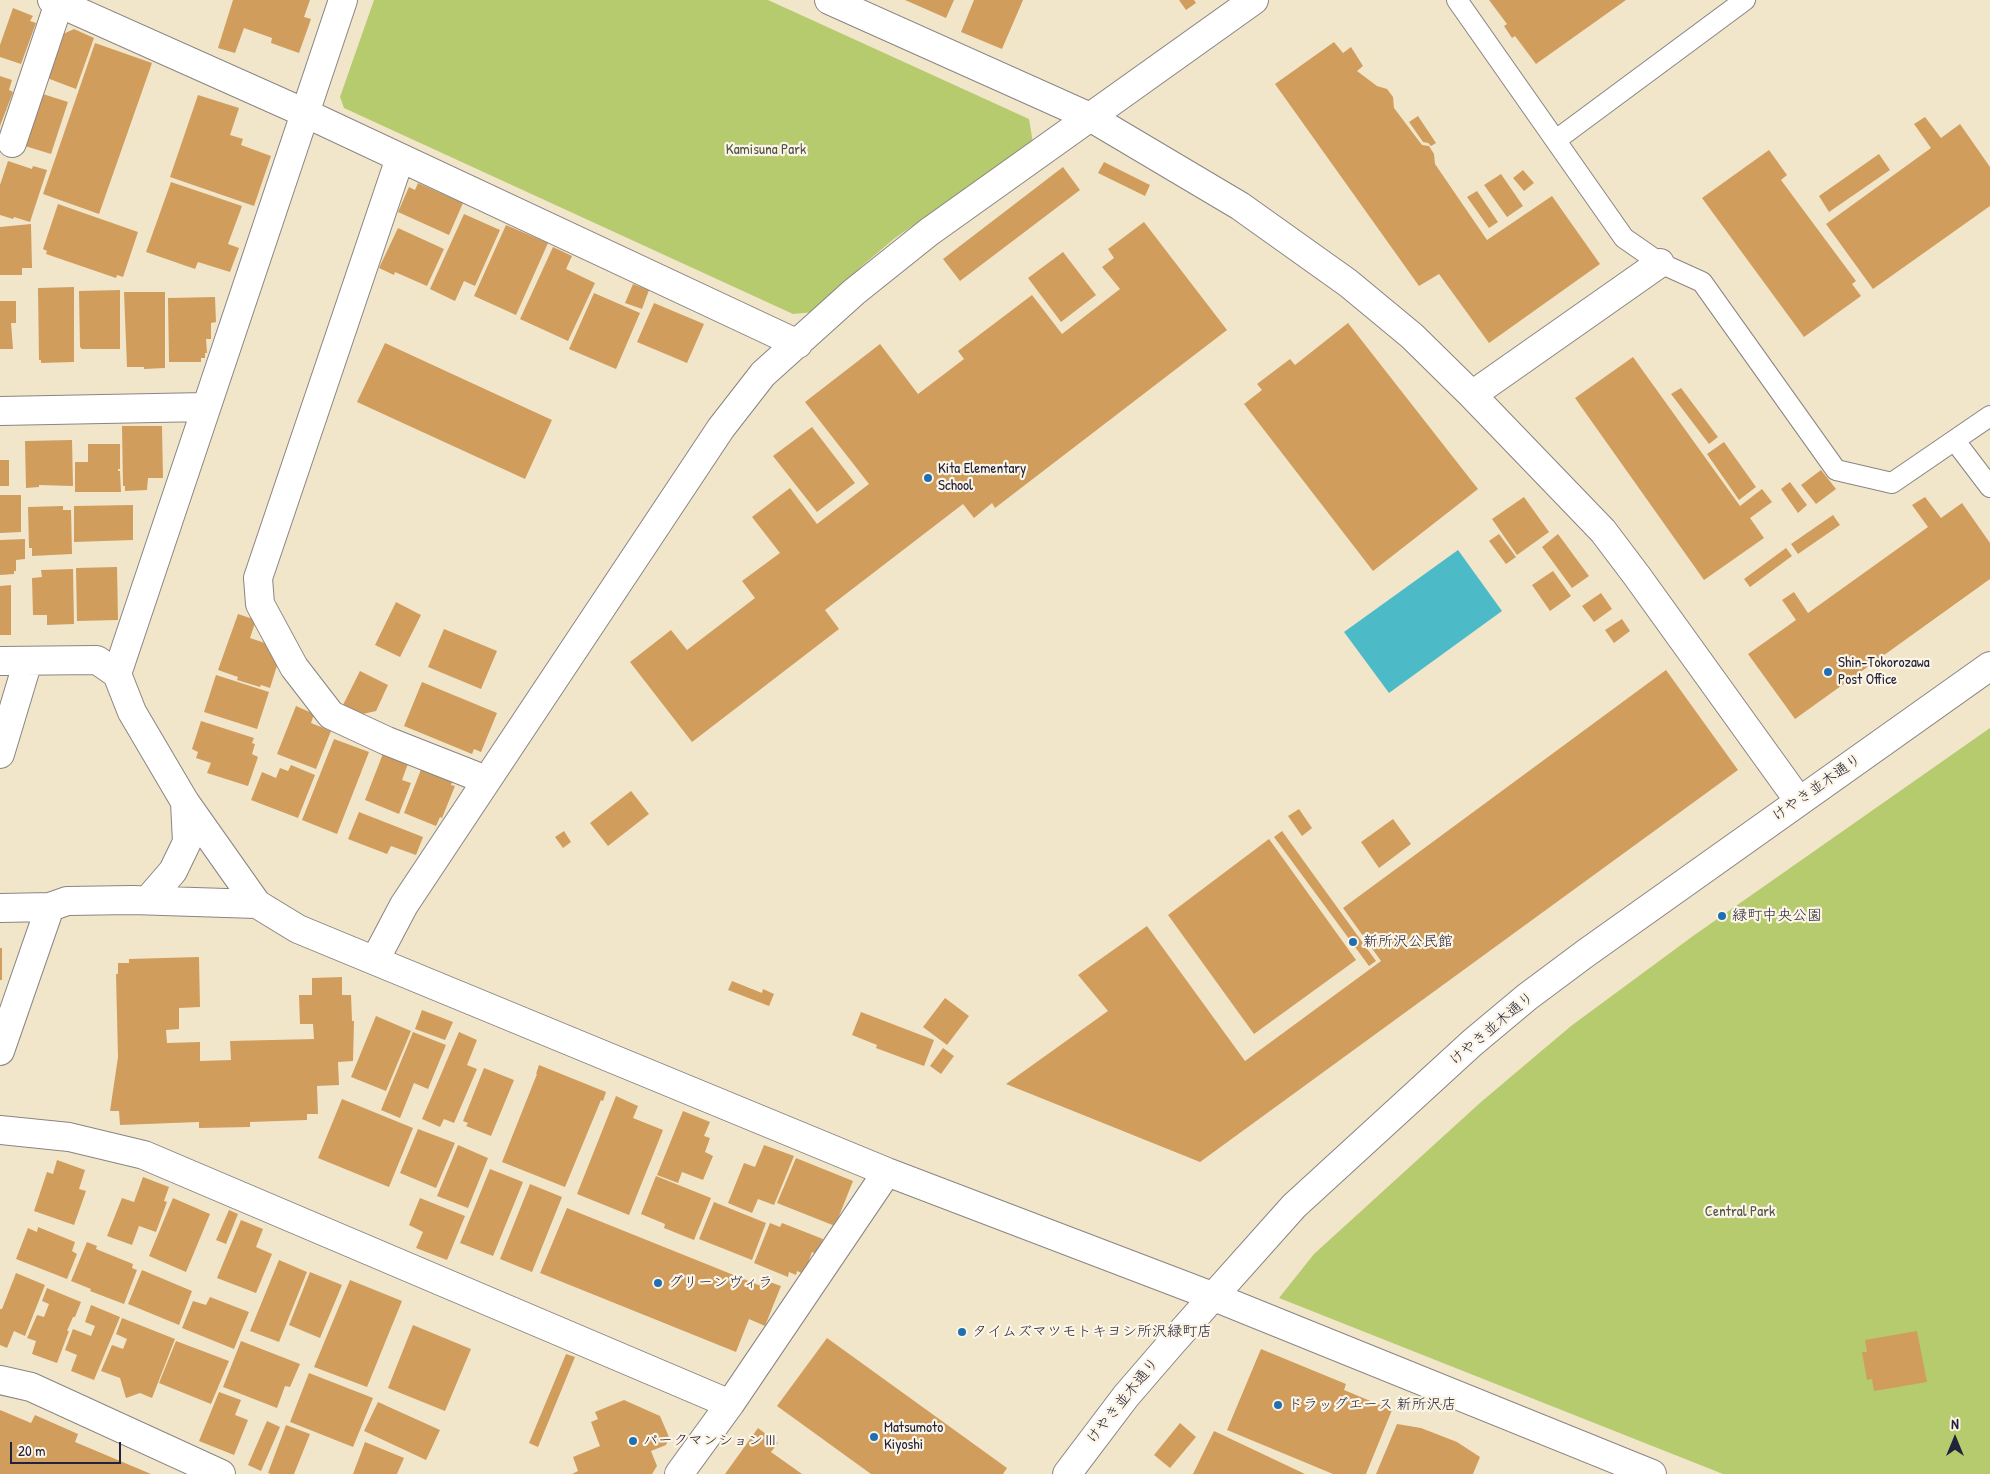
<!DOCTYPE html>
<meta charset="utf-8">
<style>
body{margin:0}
#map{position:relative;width:1990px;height:1474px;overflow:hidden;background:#f2e6ca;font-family:"Patrick Hand",sans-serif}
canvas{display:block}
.north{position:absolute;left:1930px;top:1414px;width:50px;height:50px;-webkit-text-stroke:4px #fcf5e5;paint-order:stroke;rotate:0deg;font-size:14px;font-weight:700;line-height:20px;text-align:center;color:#22223b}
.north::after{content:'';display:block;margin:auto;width:18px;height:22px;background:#22223b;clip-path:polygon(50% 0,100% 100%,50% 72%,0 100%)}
.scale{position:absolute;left:10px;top:1442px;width:111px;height:22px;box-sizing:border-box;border:2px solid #22223b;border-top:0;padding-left:6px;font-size:15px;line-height:18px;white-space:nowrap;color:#22223b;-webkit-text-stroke:4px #fcf5e5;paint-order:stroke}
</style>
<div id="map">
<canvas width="1990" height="1474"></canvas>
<div class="north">N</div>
<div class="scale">20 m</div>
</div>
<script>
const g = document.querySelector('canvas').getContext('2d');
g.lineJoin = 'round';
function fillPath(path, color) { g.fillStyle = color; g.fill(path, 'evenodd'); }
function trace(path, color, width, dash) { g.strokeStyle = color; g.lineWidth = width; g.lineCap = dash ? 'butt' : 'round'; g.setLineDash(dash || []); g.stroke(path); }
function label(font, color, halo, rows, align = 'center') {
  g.font = font + ' "Patrick Hand","Klee One",sans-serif'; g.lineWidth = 4.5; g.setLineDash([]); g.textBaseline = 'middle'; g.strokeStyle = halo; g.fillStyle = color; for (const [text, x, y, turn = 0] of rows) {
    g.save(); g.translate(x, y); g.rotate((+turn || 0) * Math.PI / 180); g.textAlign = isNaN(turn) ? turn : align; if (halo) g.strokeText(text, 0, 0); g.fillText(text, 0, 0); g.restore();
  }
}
const green = new Path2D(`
 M374 0H768L1029 119 1033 143 895 238 863 265 815 312 793 314 344 108 340 97Z
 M1990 728V1474H1723L1279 1298 1314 1254 1481 1102 1571 1026 1693 936Z`);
const water = new Path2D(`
 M1458 550 1502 611 1389 693 1344 632Z`);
const building = new Path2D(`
 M233 0H310L304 17 311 19 299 53 271 43 272 38 244 28 235 53 218 48Z
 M905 0H954L946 18Z
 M974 0H1023L1002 49 961 32Z
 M1179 0H1194L1196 3 1186 10Z
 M1489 0H1626L1536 64 1515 36 1512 38 1504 26 1507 24Z
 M13 8 33 16 30 21 36 23 21 64 0 57V45Z
 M74 29 94 38 76 89 47 78 63 34Z
 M1334 42 1343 53 1351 47 1363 66 1357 71 1377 86 1387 89 1393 97 1394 108 1422 145 1429 146 1434 154 1435 164 1487 240 1552 196 1600 264 1489 343 1439 274 1419 286 1275 84Z
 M95 43 152 63 99 214 43 194Z
 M0 76 12 80 9 90 13 92 0 126Z
 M43 94 68 102 51 154 25 146Z
 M198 95 239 108 230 135 243 139 241 145 271 156 254 206 170 177Z
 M1418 116 1436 143 1431 146 1428 143 1423 142 1409 122Z
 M1925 117 1941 138 1960 124 1990 167V206L1873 289 1826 224 1931 148 1914 124Z
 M1769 150 1787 175 1781 180 1856 281 1852 284 1861 296 1804 337 1702 198Z
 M1879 154 1890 170 1829 212 1819 196Z
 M8 161 32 169 33 166 47 170 30 222 14 217 13 219 0 215V185Z
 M1104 162 1150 185 1145 196 1098 173Z
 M1063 167 1080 190 960 281 943 259Z
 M1523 170 1534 183 1524 191 1513 178Z
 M1501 174 1523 206 1507 217 1484 185Z
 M171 182 242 206 228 244 239 248 230 272 198 262 195 269 146 252Z
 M418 183 463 203 449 235 398 212 409 187 415 190Z
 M1477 191 1498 222 1489 228 1467 197Z
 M58 204 138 232 123 277 117 275 116 278 46 254 47 251 43 249Z
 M464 214 500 230 475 286 464 281 455 301 430 289Z
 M1144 222 1227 330 995 508 992 503 974 518 963 504 825 610 839 629 692 742 630 662 671 630 687 650 755 598 742 581 780 553 752 517 790 488 817 524 869 484 805 402 880 344 918 394 964 359 958 351 1032 295 1062 334 1120 289 1102 267 1114 258 1108 249Z
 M31 224 32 268H22V275H0V227Z
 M506 225 548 243 516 315 474 296Z
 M398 228 444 249 427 286 395 272 394 275 379 268Z
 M553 247 572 256 566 269 595 283 568 341 520 319Z
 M1063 252 1096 295 1061 322 1028 278Z
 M633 284 649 290 642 309 625 303Z
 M74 287V362L41 363V360H39L38 288Z
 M120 290V349H82L80 347 79 291Z
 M124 292H165V368L144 369V367H127Z
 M594 293 640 313 616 369 569 349Z
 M215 297 216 322 211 323V339H206L207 353H205V358H201V362H169L168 298Z
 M0 301H16V323H11L13 349H0Z
 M654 303 704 324 687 363 637 342Z
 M1348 323 1478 489 1373 571 1244 404 1262 390 1257 384 1290 359 1295 365Z
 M385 343 552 420 525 479 357 402Z
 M1633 357 1740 506 1762 489 1772 502 1750 518 1764 538 1704 580 1575 398Z
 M1681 388 1718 437 1709 444 1671 394Z
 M122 426H162L163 478H148L147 490 125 491V486H123Z
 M812 427 855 483 817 512 773 456Z
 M72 440 73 486 39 485V487L26 488 25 441Z
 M1724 442 1756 487 1739 500 1707 454Z
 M88 444H120V469H118V471H120L121 492H75V462H88Z
 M0 460H9V486H0Z
 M1821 470 1836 489 1816 504 1801 485Z
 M1790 482 1807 505 1798 513 1781 489Z
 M0 495H21V532L0 533Z
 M1524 497 1549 532 1517 555 1492 519Z
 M1925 497 1941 518 1962 503 1990 543V579L1795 719 1748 654 1796 620 1782 600 1794 592 1808 613 1928 527 1912 505Z
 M133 505V540L74 542V506Z
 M63 506V510H71L72 554 32 556V548H29L28 507Z
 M1833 515 1840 525 1798 554 1791 544Z
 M1499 534 1516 557 1506 564 1489 541Z
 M1558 534 1589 576 1572 588 1542 547Z
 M25 539V559L16 560V571H14V574L0 575V540Z
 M1786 548 1792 556 1750 587 1744 579Z
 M117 567 118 620 77 621 76 568Z
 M73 569 74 624 47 625V615H33L32 578 42 577 41 570Z
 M1553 571 1571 596 1550 611 1532 585Z
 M11 585V635H0V586Z
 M1601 593 1612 609 1594 622 1582 606Z
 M396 602 421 615 400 657 375 645Z
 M238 614 256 620 250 638 274 646 280 656 270 688 261 685 260 687 237 680 238 677 218 670Z
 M1622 619 1630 631 1614 643 1605 630Z
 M444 629 497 651 481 689 428 667Z
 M1666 670 1738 770 1200 1162 1006 1084 1108 1011 1078 975 1147 926 1245 1061 1381 961 1343 908Z
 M360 671 388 685 376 711 363 714 343 705Z
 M216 675 269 692 257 729 204 712Z
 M422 682 497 713 481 752 474 749 472 754 404 726Z
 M296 706 314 714 311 723 331 731 316 769 277 754Z
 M201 721 254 738 252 743 255 744 252 754 258 757 248 786 207 773 211 763 196 758 198 752 192 749Z
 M334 739 369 752 337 834 302 820Z
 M384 751 409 761 402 780 411 783 399 814 365 800Z
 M291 765 315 775 298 818 251 800 262 772 276 778 280 768 288 771Z
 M422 767 453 780 451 785 455 786 442 818 440 817 436 826 404 813Z
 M631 791 649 814 608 846 590 823Z
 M1299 809 1312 828 1302 836 1288 816Z
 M359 812 423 837 416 855 391 846 387 854 348 839Z
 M1393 819 1411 844 1379 868 1361 842Z
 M564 831 571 842 563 848 555 837Z
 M1282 831 1376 961 1369 966 1274 837Z
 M1269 839 1356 960 1254 1034 1168 915Z
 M0 948H2V980H0Z
 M199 957 200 1007 179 1008V1029L166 1030 167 1043 200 1042V1061L231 1060 230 1041 314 1039 313 1024H300L299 995H312V978L342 977V995H351L352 1021H354L353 1061 338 1062 339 1085 317 1086 318 1114H307V1120L250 1122V1127L199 1128V1122L120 1125 119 1111H110L118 1057 116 974H118V963H129V959Z
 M732 981 762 993 763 989 774 994 769 1006 728 990Z
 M945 998 969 1016 947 1045 923 1027Z
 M422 1010 453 1022 445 1040 415 1029Z
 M861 1012 934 1040 924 1066 876 1048 877 1045 852 1035Z
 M376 1016 411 1031 386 1091 351 1077Z
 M413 1032 446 1045 428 1089 414 1083 400 1118 381 1110Z
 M459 1032 477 1040 467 1065 477 1069 454 1123 444 1119 440 1127 422 1119Z
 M943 1048 954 1056 941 1074 930 1066Z
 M539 1065 606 1092 603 1101 601 1100 565 1187 502 1162 537 1074H536Z
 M484 1068 514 1080 491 1136 466 1126 468 1123 463 1121Z
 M616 1096 638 1106 633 1118 663 1130 629 1215 577 1194Z
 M342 1099 413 1128 389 1187 318 1158Z
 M683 1111 710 1122 704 1136 710 1138 705 1152 713 1156 703 1180 682 1172 678 1183 657 1175Z
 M418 1129 455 1143 436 1188 400 1173Z
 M458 1145 488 1158 468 1208 437 1196Z
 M764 1145 794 1156 774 1205 758 1199 752 1213 728 1203 744 1163 755 1167Z
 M796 1158 853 1181 835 1226 777 1203Z
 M57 1160 85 1170 79 1189 86 1191 74 1225 34 1211 47 1172 53 1174Z
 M490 1169 523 1182 493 1256 460 1243Z
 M656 1176 711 1198 694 1240 664 1228 665 1224 641 1214Z
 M143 1177 169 1187 164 1201 167 1202 156 1232 139 1226 132 1245 107 1236 122 1198 134 1202Z
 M530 1184 562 1197 532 1272 500 1259Z
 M173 1198 210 1214 186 1272 149 1256Z
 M420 1198 465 1216 447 1260 416 1248 423 1232 409 1225Z
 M714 1202 766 1223 752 1260 699 1239Z
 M567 1208 761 1286 764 1280 781 1286 765 1326 749 1319 736 1352 540 1273Z
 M229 1210 238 1214 226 1244 216 1240Z
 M241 1220 263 1229 256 1247 272 1254 256 1293 217 1278Z
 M770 1223 780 1227 782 1223 823 1239 817 1254 812 1252 804 1274 797 1271 796 1275 789 1272 788 1277 754 1263Z
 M38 1227 75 1242 72 1251 77 1254 67 1279 16 1259 28 1228 37 1232Z
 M87 1242 97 1246 96 1249 133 1264 132 1268 137 1270 124 1304 90 1291 91 1289 71 1281Z
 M279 1260 307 1272 279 1342 250 1331Z
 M142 1270 192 1291 179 1325 128 1304Z
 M310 1272 342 1285 320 1338 289 1325Z
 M16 1273 45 1285 25 1336 14 1331 7 1348 0 1345V1309H2Z
 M350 1280 402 1301 367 1387 314 1367Z
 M47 1288 81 1302 75 1317H73L67 1331H69L57 1363 32 1354 36 1341 27 1338 37 1315 44 1317 49 1304 42 1301Z
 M210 1297 249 1312 234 1349 182 1328 193 1301 206 1305Z
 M91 1305 120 1317 94 1380 71 1371 77 1355 65 1350 73 1329 91 1336 95 1326 85 1322Z
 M122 1318 175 1339 152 1398 140 1393 126 1398 120 1378 101 1371 112 1345 123 1349 127 1339 116 1334Z
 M413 1325 471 1349 445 1411 388 1388Z
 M1917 1331 1927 1382 1874 1391 1872 1379 1867 1380 1862 1352H1867L1865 1340Z
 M827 1338 1007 1468 1003 1474H871L777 1406Z
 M176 1341 229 1361 211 1404 159 1383Z
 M241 1341 300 1364 290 1387 285 1386 277 1408 223 1387Z
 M1261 1349 1346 1384 1344 1390 1392 1410 1366 1474H1333L1227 1430Z
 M566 1354 575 1357 538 1447 529 1443Z
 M309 1373 373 1398 353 1447 290 1422Z
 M219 1392 241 1400 235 1415 248 1420 234 1455 199 1441Z
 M624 1400 660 1416 669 1437 666 1445 651 1451 657 1466 652 1474H572L578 1471 573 1457 600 1446 591 1422 598 1419 595 1412Z
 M378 1402 440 1430 426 1460 364 1431Z
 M0 1410 31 1423 35 1415 78 1434 75 1442 151 1474H0Z
 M267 1421 280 1427 261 1471 248 1465Z
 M1180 1423 1196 1437 1170 1468 1154 1455Z
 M1397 1424 1421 1428 1457 1442 1480 1457 1473 1474H1376Z
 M286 1425 310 1434 294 1474H271L268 1473Z
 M758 1428 778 1443 771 1452 802 1474H725Z
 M1214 1431 1305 1474H1193Z
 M365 1442 404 1458 397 1474H353Z`);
const service = new Path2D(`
 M1457 0 1624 238 1660 263 1702 282 1836 470 1892 483 1990 416
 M1556 140 1745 0
 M1955 441 1990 487`);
const minor = new Path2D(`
 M52 0 305 113 798 344
 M829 0 1090 117 1240 206 1348 283 1412 336 1472 395 1603 531 1637 576 1799 801
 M12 143 60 0
 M400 158 258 578 260 604 294 667 331 715 387 741 486 780
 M1472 395 1660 263
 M0 411 206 407
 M0 661 97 660 117 674 132 712 185 802 257 904 132 900 67 901 50 907 0 908
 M117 674 343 0
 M0 754 28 661
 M148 900 173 871 187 842 185 802
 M257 904 298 929 887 1172 1212 1296
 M375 960 404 905 721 428 763 374 854 292 929 232 1254 0
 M0 1051 50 907
 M0 1130 69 1137 144 1155 730 1404
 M0 1380 31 1387 221 1474
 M679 1474 730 1404 887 1172`);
const tertiary = new Path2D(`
 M1212 1296 1652 1474
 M1067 1474 1126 1396 1170 1345 1294 1206 1472 1043 1527 997 1586 953 1990 666`);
const markers = [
 [928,478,5,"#1f6fb2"],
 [1828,672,5,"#1f6fb2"],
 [1722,916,5,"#1f6fb2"],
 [1353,942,5,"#1f6fb2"],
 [658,1283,5,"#1f6fb2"],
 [962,1332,5,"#1f6fb2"],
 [1278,1405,5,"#1f6fb2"],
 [874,1437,5,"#1f6fb2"],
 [633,1441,5,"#1f6fb2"]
];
const parkNames = [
 ["Kamisuna Park",766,150],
 ["Central Park",1740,1212]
];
const poiNames = [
 ["Kita Elementary",938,469],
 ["School",938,486],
 ["Shin-Tokorozawa",1838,663],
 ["Post Office",1838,680],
 ["緑町中央公園",1732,916],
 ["新所沢公民館",1363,942],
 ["グリーンヴィラ",668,1283],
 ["タイムズマツモトキヨシ所沢緑町店",972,1332],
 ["ドラッグエース 新所沢店",1288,1405],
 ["Matsumoto",884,1428],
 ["Kiyoshi",884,1445],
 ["パークマンションⅢ",643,1441]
];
const streetNames = [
 ["けやき並木通り",1817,788,-35],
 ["けやき並木通り",1492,1029,-40],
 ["けやき並木通り",1123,1401,-51]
];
fillPath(green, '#b6ca6e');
fillPath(water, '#4dbbc7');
fillPath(building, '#d09d5d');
trace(service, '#8a8482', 22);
trace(minor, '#8a8482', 30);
trace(tertiary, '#8a8482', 30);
trace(service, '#fff', 20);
trace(minor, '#fff', 28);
trace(tertiary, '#fff', 28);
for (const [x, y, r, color] of markers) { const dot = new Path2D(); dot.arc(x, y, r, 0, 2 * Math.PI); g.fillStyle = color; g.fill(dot); trace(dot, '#fcf5e5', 2); }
label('15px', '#4e544a', '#fcf5e5', parkNames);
label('15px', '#22223b', '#fcf5e5', poiNames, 'left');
label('15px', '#22223b', '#fcf5e5', streetNames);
</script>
